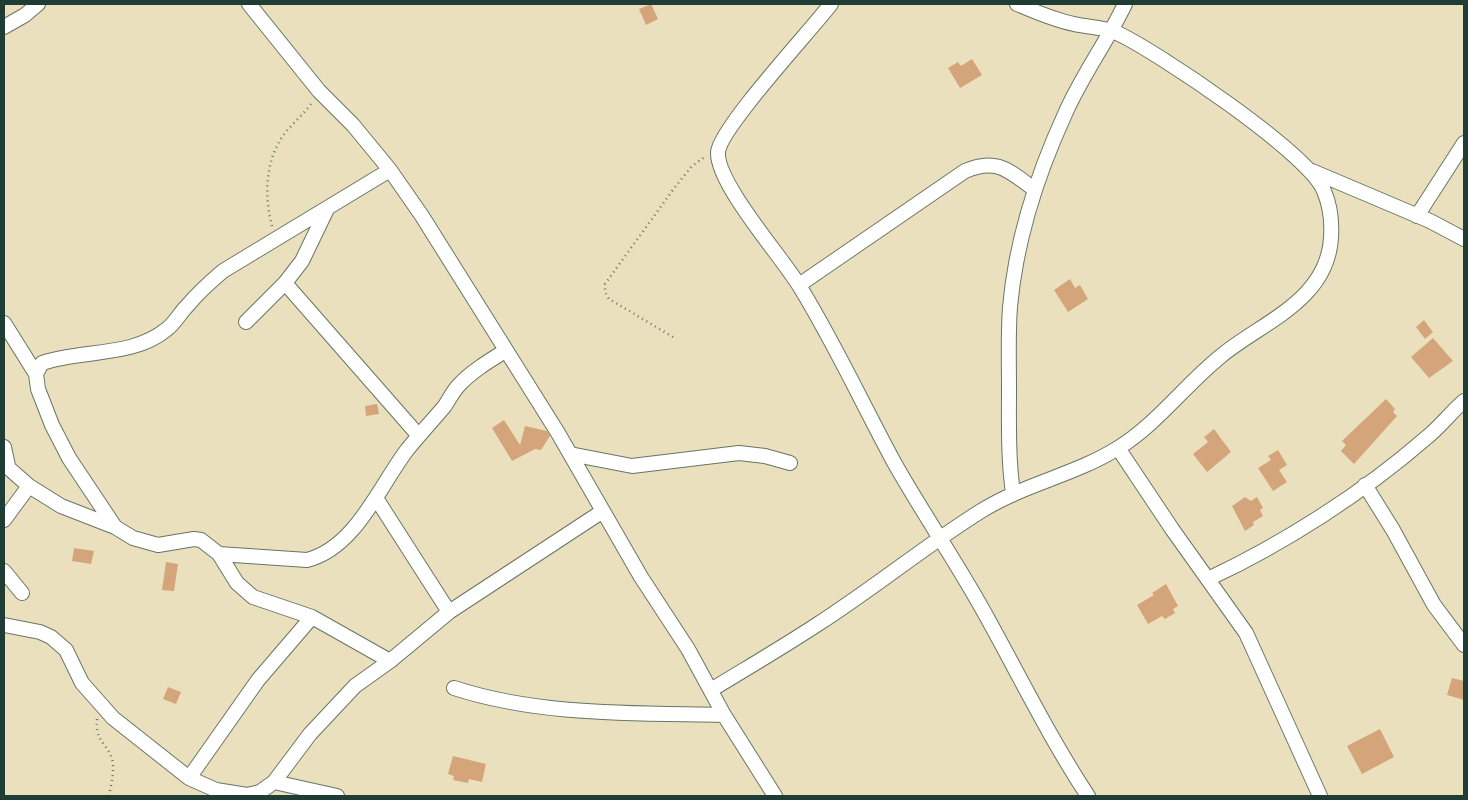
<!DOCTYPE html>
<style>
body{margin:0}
#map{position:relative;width:1468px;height:800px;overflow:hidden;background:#ebe0bd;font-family:"EB Garamond",serif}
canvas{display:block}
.frame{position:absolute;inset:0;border:5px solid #1f3d34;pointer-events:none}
</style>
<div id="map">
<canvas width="1468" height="800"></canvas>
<div class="frame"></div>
</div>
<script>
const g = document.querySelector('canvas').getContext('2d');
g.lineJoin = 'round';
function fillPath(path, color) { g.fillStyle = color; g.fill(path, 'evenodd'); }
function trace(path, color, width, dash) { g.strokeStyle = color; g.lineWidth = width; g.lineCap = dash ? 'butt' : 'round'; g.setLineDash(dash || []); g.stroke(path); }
const building = new Path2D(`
 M651 4 658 19 646 25 639 9Z
 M972 59 982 75 960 88 948 68 958 62 961 66Z
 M1070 279 1075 288 1080 285 1088 299 1068 312 1054 290Z
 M1424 320 1433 332 1425 339 1416 327Z
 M1433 338 1453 361 1429 378 1411 357Z
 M1386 399 1395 409 1393 412 1397 416 1354 464 1341 451 1346 445 1342 441Z
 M377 404 379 414 366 416 365 406Z
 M504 420 520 445 525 426 547 431 550 436 541 450 535 449 512 461 492 428Z
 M1214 429 1231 452 1207 472 1193 454 1208 442 1204 437Z
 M1278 450 1287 465 1279 470 1287 482 1273 491 1258 468 1271 460 1268 456Z
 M1245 497 1251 501 1257 497 1263 508 1260 510 1263 516 1253 522 1254 525 1245 531 1232 506Z
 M74 548 94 551 91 564 72 561Z
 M166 562 178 564 174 591 162 590Z
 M1166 584 1178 606 1173 609 1175 613 1165 619 1162 616 1148 624 1137 605 1154 595 1152 593Z
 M1452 678 1464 681V700L1447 695Z
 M168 687 181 692 176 704 163 699Z
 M1380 729 1394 757 1362 774 1347 746Z
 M453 756 486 764 482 782 469 779 468 783 453 780 454 776 448 774Z`);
const path = new Path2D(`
 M272 226C264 196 265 159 285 133 294 122 305 113 313 101
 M673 337 609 299 605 292V284L675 187 692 166 706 156
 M97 719C95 739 104 741 111 756 116 768 111 784 109 796`);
const minor = new Path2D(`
 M249 4 319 91 353 125 390 170 422 216 558 433 641 577 688 649 724 715 775 796
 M831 4C812 29 720 128 718 152 716 183 782 257 800 287 835 344 863 405 895 464 925 517 960 567 989 621 1021 679 1051 740 1088 796
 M4 27 25 15 38 4
 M1312 171 1430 221 1464 239
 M1417 216 1464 143
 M285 283 419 436
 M799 285 965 171C997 157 1009 171 1034 189
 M246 322 285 283 302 261 327 209
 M4 323 36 374
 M4 447 8 466
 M1118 448 1172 529 1246 633 1320 796
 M570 454 632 466 739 453 765 456 790 463
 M4 464 29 486 61 506 115 527
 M1365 485 1393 530 1434 605 1464 645
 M1013 493C1008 458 1009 423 1009 387 1009 360 1008 333 1010 307 1016 240 1037 175 1065 114 1082 75 1107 42 1125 4
 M376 498 449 612
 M4 520 29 486
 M219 554 307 560C355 548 379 487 407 450 419 435 432 421 444 407 449 400 453 391 459 385 472 371 489 361 505 351
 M4 571 22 593
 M1208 579C1283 544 1363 493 1426 438 1440 427 1451 412 1464 401
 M4 625 40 632 51 637 66 650 82 683 113 718 189 778 216 790 247 795 260 792 274 782 310 734 355 686 390 661 449 612 603 511
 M390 661 312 617 253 597 237 583 219 554 201 540 194 539 158 545 133 538 115 527 69 458 52 425 38 389 36 374 42 363C82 349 132 358 167 329 175 323 180 313 187 306 198 293 210 282 223 271L390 170
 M454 688C540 716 634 713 724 715
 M711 690C747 668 783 647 818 624 874 588 925 546 981 511 1024 484 1075 475 1118 448 1157 424 1185 385 1221 356 1262 322 1327 301 1331 238 1332 223 1330 205 1324 191 1310 154 1155 50 1115 32 1102 27 1087 27 1074 24 1054 20 1036 12 1017 4
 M189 778 258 680 312 617
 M274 782 337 796`);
fillPath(building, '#d4a57b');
trace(minor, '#667664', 16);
trace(path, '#667664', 2.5, [1, 4]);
trace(minor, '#fff', 14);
</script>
